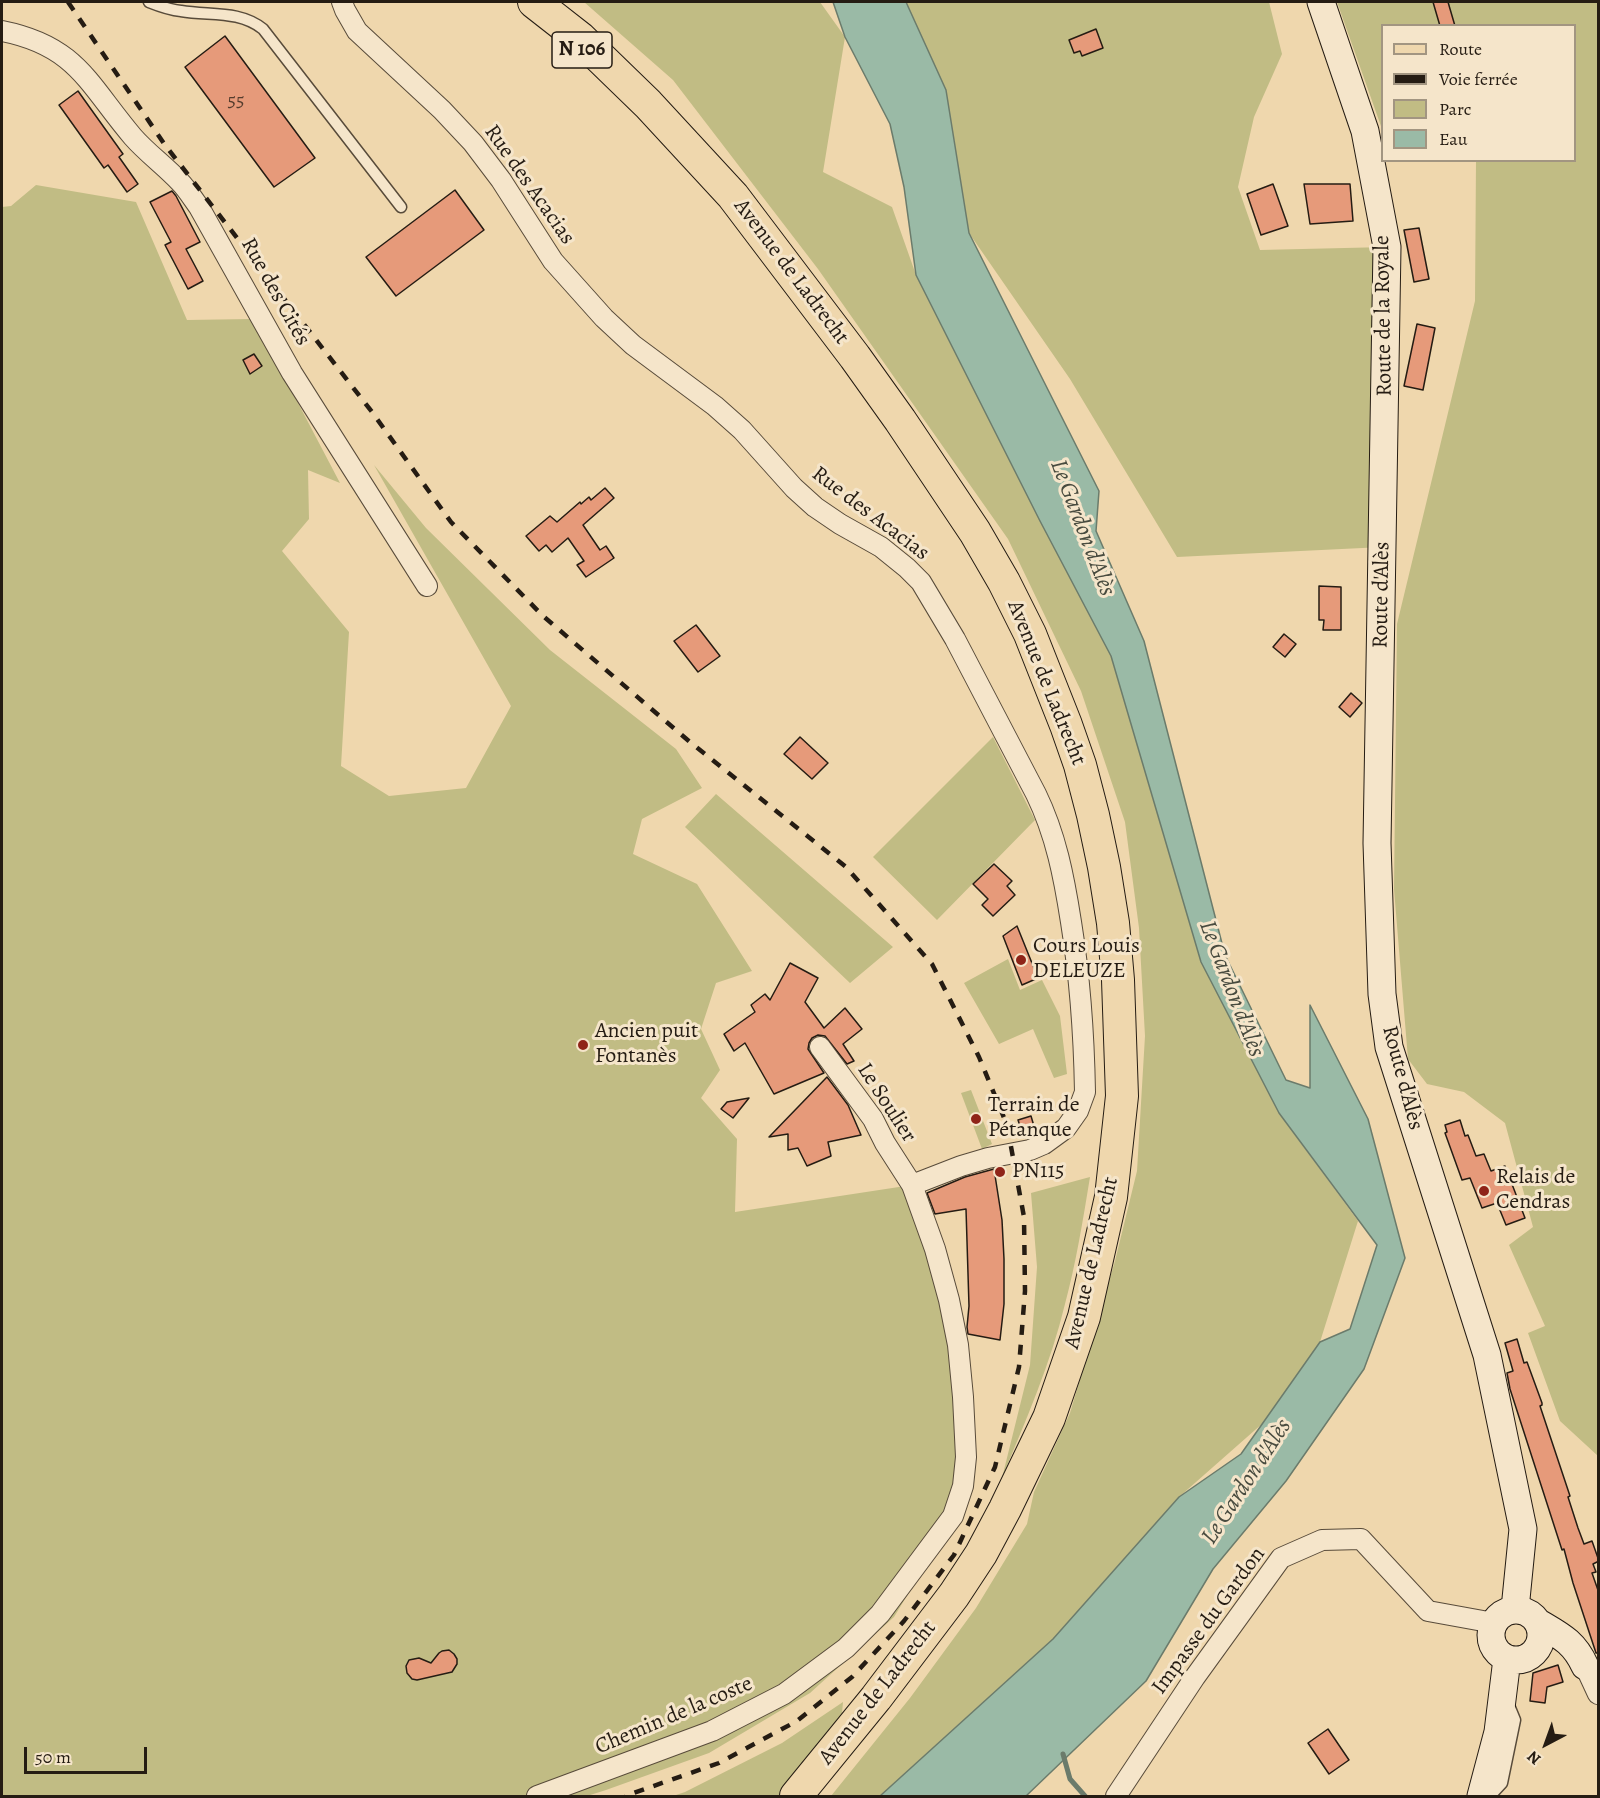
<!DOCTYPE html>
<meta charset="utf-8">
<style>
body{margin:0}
#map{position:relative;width:1600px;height:1798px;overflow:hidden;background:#efd7ad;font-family:Alegreya,serif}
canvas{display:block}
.frame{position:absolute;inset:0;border:3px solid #251c13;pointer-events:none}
.legend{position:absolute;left:1381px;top:24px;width:195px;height:138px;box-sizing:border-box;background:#f5e5ca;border:2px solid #a29581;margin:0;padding:8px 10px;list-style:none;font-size:18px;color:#251c13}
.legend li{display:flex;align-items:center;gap:12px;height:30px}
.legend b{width:30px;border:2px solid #a29581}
.north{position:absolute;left:1516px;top:1714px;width:60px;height:60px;-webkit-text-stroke:4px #f5e5ca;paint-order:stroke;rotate:221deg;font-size:16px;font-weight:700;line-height:24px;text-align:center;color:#251c13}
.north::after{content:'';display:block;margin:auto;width:21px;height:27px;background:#251c13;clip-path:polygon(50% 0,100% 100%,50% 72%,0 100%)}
.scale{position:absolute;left:24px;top:1747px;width:123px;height:27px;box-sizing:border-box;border:3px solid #251c13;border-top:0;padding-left:8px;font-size:18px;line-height:21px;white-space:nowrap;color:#251c13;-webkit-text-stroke:4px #f5e5ca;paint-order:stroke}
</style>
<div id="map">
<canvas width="1600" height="1798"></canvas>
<div class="frame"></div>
<ul class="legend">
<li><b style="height:8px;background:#efd7ad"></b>Route</li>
<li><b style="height:8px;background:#251c13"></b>Voie ferrée</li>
<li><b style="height:16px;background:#c1bc84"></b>Parc</li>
<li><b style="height:16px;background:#9abaa6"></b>Eau</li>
</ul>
<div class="north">N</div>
<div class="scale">50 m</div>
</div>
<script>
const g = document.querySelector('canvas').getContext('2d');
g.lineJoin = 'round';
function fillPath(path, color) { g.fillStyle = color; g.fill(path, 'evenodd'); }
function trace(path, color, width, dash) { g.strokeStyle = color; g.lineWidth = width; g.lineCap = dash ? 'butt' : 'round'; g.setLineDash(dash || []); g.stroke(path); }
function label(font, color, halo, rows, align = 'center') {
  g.font = font + ' Alegreya,serif'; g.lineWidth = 6; g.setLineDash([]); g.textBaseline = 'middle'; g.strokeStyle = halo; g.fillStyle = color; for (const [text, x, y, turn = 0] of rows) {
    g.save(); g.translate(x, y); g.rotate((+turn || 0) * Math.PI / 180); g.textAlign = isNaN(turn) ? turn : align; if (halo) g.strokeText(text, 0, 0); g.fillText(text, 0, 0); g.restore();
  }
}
const green = new Path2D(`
 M584 2H820L845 37 823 172 892 207 916 275 1040 521 1111 656 1201 962 1279 1113 1358 1221 1320 1342 1263 1423 1179 1497 1053 1639 880 1796H831L910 1698 976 1608 1027 1524 1034 1492 1070 1413 1115 1261 1137 1171 1145 1036 1139 928 1125 822 1081 691 1008 539 818 269 673 80Z
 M906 2H1269L1282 54 1254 117 1238 187 1260 250 1387 247 1383 547 1177 557 1070 379 969 233 946 90Z
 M1337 2H1598V1456L1560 1421 1528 1333 1545 1326 1509 1245 1533 1227 1505 1123 1464 1092 1427 1084 1408 1059 1394 889 1397 624 1475 301 1476 161 1574 160V26H1382V129Z
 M36 185 136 202 187 320 251 319 287 382 340 483 308 470 309 519 282 551 349 632 341 766 389 796 466 788 511 706 374 465 426 528 550 650 676 749 702 788 642 819 633 854 697 884 752 971 716 983 701 1029 720 1070 701 1098 737 1139 735 1212 912 1185 976 1465 965 1501 894 1617 810 1693 709 1753 606 1790 587 1796H2V207L11 206Z
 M993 737 1035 820 937 920 873 857Z
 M716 794 893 947 850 983 685 827Z
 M1008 959 1020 990 1042 980 1060 1016 1067 1074 1054 1078 1033 1029 999 1044 964 983Z
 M971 1090 992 1144 982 1149 961 1093Z
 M1090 1177C1083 1220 1076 1263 1065 1304 1051 1363 1025 1422 1002 1478L1030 1365 1037 1267 1031 1193Z
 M843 1702 842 1713 779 1796H673L685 1792 782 1743Z`);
const water = new Path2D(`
 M833 2H906L946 90 969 233 1099 491 1096 531 1144 641 1225 955 1286 1080 1310 1088V1005L1368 1119 1405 1258 1364 1369 1286 1481 1213 1569 1146 1681 1026 1796H880L1053 1639 1179 1497 1241 1454 1320 1342 1350 1329 1377 1245 1279 1113 1201 962 1111 656 1040 521 916 275 904 187 890 124 845 37Z`);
const stream = new Path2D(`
 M1063 1754 1070 1779 1085 1796`);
const building = new Path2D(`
 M1433 2H1448L1455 26H1440Z
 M1096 29 1103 48 1082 56 1080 51 1074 53 1069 40Z
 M225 36 315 158 274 187 185 67Z
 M78 91 123 154 119 157 138 184 127 192 108 165 104 168 59 105Z
 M1273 184 1288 226 1261 235 1247 194Z
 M1304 184H1350L1353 221 1310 224Z
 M455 190 484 230 396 296 366 257Z
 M172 191 176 196 200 242 186 249 203 281 188 289 165 245 171 242 150 202Z
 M1419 228 1429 279 1414 282 1404 230Z
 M1417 324 1435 328 1423 390 1404 386Z
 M254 354 262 366 250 374 243 360Z
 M605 488 614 498 583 525 600 550 606 546 614 558 586 577 577 565 584 561 568 538 552 552 546 545 539 551 526 536 550 516 557 522 580 502 581 504 589 497 591 500Z
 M1319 586 1341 587V630H1323L1324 620H1319Z
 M696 625 720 656 698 672 674 641Z
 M1284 634 1296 644 1285 657 1273 647Z
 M1351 693 1362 703 1350 717 1339 707Z
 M800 737 828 763 812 779 784 754Z
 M994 864 1012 881 1007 886 1015 895 993 916 982 905 988 899 973 884Z
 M1017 926 1038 978 1022 985 1003 936Z
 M790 963 818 978 805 1002 824 1028 845 1008 862 1029 843 1044 854 1061 847 1064 825 1036 818 1035 812 1038 809 1043 808 1049 824 1073 774 1094 745 1043 734 1051 724 1034 755 1012 751 1005 765 994 770 1000Z
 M827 1077 848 1105 861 1135 828 1142 831 1156 807 1166 798 1148 788 1150V1134L769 1137Z
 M749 1098 733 1118 721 1109 727 1102Z
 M1031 1116 1036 1133 1024 1138 1018 1120Z
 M1460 1120 1465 1136 1468 1135 1476 1156 1484 1154 1491 1171 1505 1166 1525 1218 1506 1225 1497 1203 1482 1208 1470 1178 1462 1180 1445 1133 1447 1132 1445 1125Z
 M994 1169 1002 1220 1004 1259V1304L1000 1340 968 1334 967 1327 969 1306 966 1209 935 1214 927 1193 965 1177Z
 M1517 1339 1524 1363 1527 1362 1542 1403V1405L1540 1406 1570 1496 1568 1497 1578 1528 1584 1544 1592 1541 1599 1561 1593 1564 1596 1572 1592 1573 1599 1593V1653H1596L1573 1583 1564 1549 1562 1550 1510 1389 1507 1373 1513 1371 1505 1343Z
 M449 1650 454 1654 457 1659V1664L452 1672 417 1680 412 1679 407 1673 406 1666 409 1660 419 1658 431 1663 439 1653 442 1651Z
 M1558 1665 1563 1682 1547 1687 1545 1703 1530 1701 1533 1673Z
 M1328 1729 1349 1760 1329 1774 1308 1743Z`);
const lane = new Path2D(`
 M149 2C159 6 170 10 181 11 210 16 239 10 263 29L401 207
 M1490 1796 1502 1783 1515 1720 1508 1703`);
const street = new Path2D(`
 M342 2 345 10 357 31 442 110 473 143 501 180 553 261 604 318 633 345 715 406 742 430 794 488 815 507 840 524 881 547 907 568 921 582 955 639 1036 794C1056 835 1064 877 1071 922 1080 978 1084 1035 1085 1092L1078 1111 1066 1128 1044 1144 1030 1150 988 1158 961 1166 912 1185
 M2 31C77 46 88 84 133 137 147 153 165 166 180 182 187 189 193 199 199 207L292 373 427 586
 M1585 1666 1598 1694
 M537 1796 712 1731 784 1694 846 1648 880 1614 953 1516 963 1486 966 1457 963 1397 958 1345 949 1300 935 1249 912 1185 885 1143 873 1119 820 1047
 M1116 1796 1195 1677 1281 1558 1322 1540 1361 1539 1428 1611 1494 1623`);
const secondary = new Path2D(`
 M1321 2 1365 131 1387 247 1377 843 1382 994 1389 1047 1487 1355 1523 1529 1515 1609
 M1491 1635a25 25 0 1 1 50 0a25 25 0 1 1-50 0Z
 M1539 1623C1561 1636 1574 1642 1585 1666
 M1481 1796 1498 1732 1507 1659`);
const primary = new Path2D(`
 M534 2 580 38 648 104 733 196 855 357 900 420 975 532 1004 582 1030 634 1066 725 1080 765 1093 815 1104 867 1113 923 1118 980 1122 1096 1111 1197 1084 1317 1049 1418 1005 1509 981 1554 954 1595 876 1698 796 1796`);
const rail = new Path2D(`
 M68 2 165 145 372 412 451 522 543 616 690 742 846 867 932 964 979 1057 1007 1125 1024 1217 1025 1291 1019 1367 995 1467 954 1555 904 1621 852 1677 797 1721 719 1763 625 1796`);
const markers = [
 [1021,960,6,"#8f2418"],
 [583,1045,6,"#8f2418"],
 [976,1119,6,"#8f2418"],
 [1000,1172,6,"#8f2418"],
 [1484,1191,6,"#8f2418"]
];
const numberNames = [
 ["55",236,101]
];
const shields = [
 [582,50,60]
];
const shieldNames = [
 ["N 106",582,50]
];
const streetNames = [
 ["Rue des Acacias",529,185,55],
 ["Avenue de Ladrecht",791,272,53],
 ["Rue des Cités",275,292,61],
 ["Route de la Royale",1384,316,-91],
 ["Rue des Acacias",870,514,37],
 ["Route d'Alès",1382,595,-89],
 ["Avenue de Ladrecht",1046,683,68],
 ["Route d'Alès",1402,1078,75],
 ["Le Soulier",886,1103,57],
 ["Avenue de Ladrecht",1092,1263,-77],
 ["Impasse du Gardon",1209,1621,-54],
 ["Avenue de Ladrecht",878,1693,-52],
 ["Chemin de la coste",674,1716,-23]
];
const poiNames = [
 ["Cours Louis",1033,947],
 ["DELEUZE",1033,972],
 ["Ancien puit",595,1032],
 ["Fontanès",595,1057],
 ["Terrain de",988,1106],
 ["Pétanque",988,1131],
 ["PN115",1012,1172],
 ["Relais de",1496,1178],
 ["Cendras",1496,1203]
];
const waterNames = [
 ["Le Gardon d'Alès",1082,528,69],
 ["Le Gardon d'Alès",1231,989,69],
 ["Le Gardon d'Alès",1247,1482,-57]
];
fillPath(green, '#c1bc84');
fillPath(water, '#9abaa6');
trace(water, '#6b7b6b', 1.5);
trace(stream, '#6b7b6b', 5);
fillPath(building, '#e69a7a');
trace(building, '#251c13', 1.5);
trace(lane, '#584b3a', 13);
trace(street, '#584b3a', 22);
trace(secondary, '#251c13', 29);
trace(primary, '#251c13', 34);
trace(lane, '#f5e5ca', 10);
trace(street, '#f5e5ca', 20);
trace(secondary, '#f5e5ca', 27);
trace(primary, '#efd7ad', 32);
trace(rail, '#251c13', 4.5, [10, 10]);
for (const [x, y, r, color] of markers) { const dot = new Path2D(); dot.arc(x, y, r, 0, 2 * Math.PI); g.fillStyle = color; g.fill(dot); trace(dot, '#f5e5ca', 2); }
label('20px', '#553c2d', null, numberNames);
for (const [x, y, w] of shields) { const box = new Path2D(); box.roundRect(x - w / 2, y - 18, w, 36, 4.5); g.fillStyle = '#f5e5ca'; g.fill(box); trace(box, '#251c13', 1.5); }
label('bold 21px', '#251c13', null, shieldNames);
label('22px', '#251c13', '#f5e5ca', streetNames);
label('22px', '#251c13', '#f5e5ca', poiNames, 'left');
label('italic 24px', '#484b3f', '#f5e5ca', waterNames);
</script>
